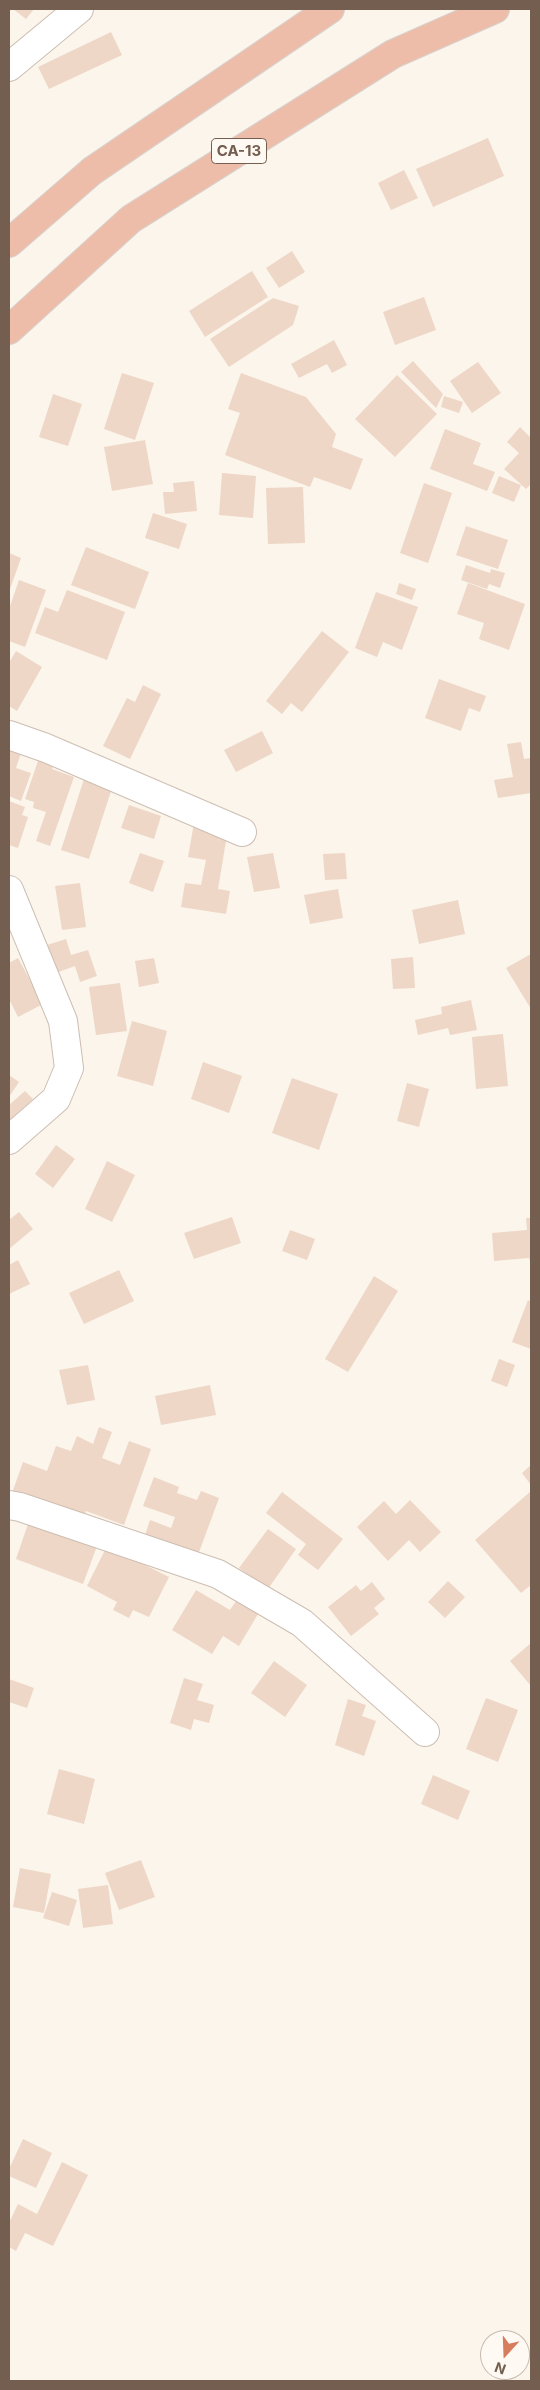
<!DOCTYPE html>
<style>
body{margin:0}
#map{position:relative;width:540px;height:2390px;overflow:hidden;background:#fbf5ec;font-family:Inter,sans-serif}
canvas{display:block}
.frame{position:absolute;inset:0;border:10px solid #745e50;pointer-events:none}
.north{position:absolute;left:480px;top:2330px;width:50px;height:50px;box-sizing:border-box;background:#fef9f2;border:1px solid #c7bbb1;border-radius:50%;rotate:200deg;font-size:14px;font-weight:700;line-height:20px;text-align:center;color:#745e50}
.north::after{content:'';display:block;margin:auto;width:18px;height:22px;background:#d87c5e;clip-path:polygon(50% 0,100% 100%,50% 72%,0 100%)}
</style>
<div id="map">
<canvas width="540" height="2390"></canvas>
<div class="frame"></div>
<div class="north">N</div>
</div>
<script>
const g = document.querySelector('canvas').getContext('2d');
g.lineJoin = 'round';
function fillPath(path, color) { g.fillStyle = color; g.fill(path, 'evenodd'); }
function trace(path, color, width, dash) { g.strokeStyle = color; g.lineWidth = width; g.lineCap = dash ? 'butt' : 'round'; g.setLineDash(dash || []); g.stroke(path); }
function label(font, color, halo, rows, align = 'center') {
  g.font = font + ' Inter,sans-serif'; g.lineWidth = 4; g.setLineDash([]); g.textBaseline = 'middle'; g.strokeStyle = halo; g.fillStyle = color; for (const [text, x, y, turn = 0] of rows) {
    g.save(); g.translate(x, y); g.rotate((+turn || 0) * Math.PI / 180); g.textAlign = isNaN(turn) ? turn : align; if (halo) g.strokeText(text, 0, 0); g.fillText(text, 0, 0); g.restore();
  }
}
const building = new Path2D(`
 M13 9H34L26 19Z
 M111 32 122 55 49 89 38 67Z
 M488 138 504 176 433 207 416 169Z
 M404 170 418 198 391 210 378 183Z
 M292 251 305 272 279 288 266 268Z
 M252 271 268 297 205 337 189 311Z
 M424 297 436 330 395 345 383 312Z
 M273 298 299 306 293 325 229 367 210 339Z
 M334 340 347 365 332 373 327 364 299 378 291 364Z
 M413 361 443 394 436 408 401 372Z
 M478 362 501 393 472 413 450 381Z
 M122 373 154 383 135 440 104 429Z
 M241 373 306 397 336 434 332 447 363 459 351 490 314 477 310 487 225 455 240 413 228 409Z
 M397 375 437 414 395 457 355 419Z
 M53 394 82 404 68 446 39 437Z
 M444 396 463 402 459 413 441 407Z
 M520 427 531 438V484L526 489 504 469 519 453 507 442Z
 M445 429 481 443 473 464 495 472 487 491 430 469Z
 M145 440 153 484 112 491 104 447Z
 M222 473 256 476 253 518 219 515Z
 M499 476 521 485 514 502 492 493Z
 M194 481 197 511 165 514 163 492H174L173 483Z
 M424 483 452 493 428 563 400 553Z
 M303 487 305 543 268 544 266 488Z
 M153 513 187 524 179 549 145 538Z
 M466 526 508 540 498 569 456 555Z
 M86 547 149 572 135 609 71 585Z
 M9 553 21 558 9 592Z
 M466 565 490 573 491 569 505 573 500 588 489 584 487 589 461 580Z
 M19 580 46 590 25 647 9 641V609Z
 M399 583 416 589 412 600 396 594Z
 M468 583 525 604 509 650 479 639 484 623 457 614Z
 M67 590 125 612 107 660 35 633 45 607 58 612Z
 M376 592 418 607 402 650 383 642 377 657 355 648Z
 M322 631 349 652 302 712 291 703 282 714 266 701Z
 M16 651 42 667 17 711 9 706V663Z
 M439 679 486 696 480 712 469 708 461 731 425 718Z
 M143 685 161 694 130 759 103 746 127 698 135 702Z
 M262 731 273 753 236 772 224 750Z
 M9 742 23 747 16 768 31 773 21 801 9 796Z
 M521 742 524 759 531 758V793L498 798 494 780 513 777 507 744Z
 M39 758 54 763 52 769 74 777 50 846 36 841 46 812 33 808 34 802 25 799Z
 M84 779 112 788 89 859 61 850Z
 M9 801 25 807 22 815 28 817 18 848 9 845Z
 M129 805 161 816 154 839 121 828Z
 M194 823 228 829 218 889 230 891 226 914 181 907 185 883 201 885 206 860 188 857Z
 M140 853 164 861 153 892 129 883Z
 M273 853 280 888 254 892 247 857Z
 M345 853 347 879 325 880 323 854Z
 M80 883 86 927 62 930 55 886Z
 M338 889 343 918 310 924 304 895Z
 M458 900 465 934 419 944 412 910Z
 M66 939 71 955 88 950 97 976 80 982 75 966 53 974 44 946Z
 M531 954V1009L506 968Z
 M413 957 415 988 393 989 391 959Z
 M18 958 43 1004 18 1017 9 999V963Z
 M154 958 159 983 139 987 135 961Z
 M120 983 127 1031 96 1035 89 987Z
 M471 1000 477 1030 450 1035 448 1028 418 1035 415 1020 442 1014 441 1007Z
 M132 1021 167 1031 153 1086 117 1076Z
 M503 1034 508 1086 476 1089 472 1037Z
 M203 1062 242 1076 229 1113 191 1099Z
 M9 1075 19 1082 9 1097Z
 M292 1078 338 1094 319 1150 272 1133Z
 M407 1083 429 1089 419 1127 397 1121Z
 M25 1091 33 1099 9 1121V1105Z
 M56 1145 75 1159 53 1188 35 1174Z
 M107 1161 135 1175 112 1222 85 1209Z
 M19 1212 33 1229 9 1249V1220Z
 M232 1217 241 1243 194 1259 184 1233Z
 M526 1218H531V1265L529 1258 494 1261 492 1233 527 1230Z
 M290 1230 315 1239 307 1260 282 1251Z
 M18 1260 30 1284 9 1294V1265Z
 M119 1270 134 1301 84 1324 69 1293Z
 M374 1276 398 1291 348 1372 325 1359Z
 M528 1300 531 1302V1349L512 1342Z
 M499 1359 515 1365 507 1387 491 1381Z
 M88 1365 95 1400 67 1405 59 1370Z
 M210 1385 216 1415 161 1425 155 1396Z
 M99 1427 112 1432 102 1458 120 1465 129 1441 151 1449 124 1525 86 1511 84 1519 11 1496 23 1462 47 1471 56 1446 71 1451 77 1436 93 1444Z
 M531 1465V1485L522 1473Z
 M154 1477 179 1487 177 1493 197 1500 201 1491 219 1498 198 1555 145 1535 150 1520 171 1528 175 1517 143 1506Z
 M531 1491V1585L521 1593 475 1540Z
 M282 1492 343 1539 318 1570 298 1555 306 1544 266 1513Z
 M410 1500 441 1532 420 1552 409 1540 388 1561 357 1527 384 1501 396 1514Z
 M29 1521 97 1546 83 1584 16 1559Z
 M268 1529 296 1549 268 1589 239 1568Z
 M107 1546 169 1577 149 1617 133 1610 129 1618 113 1610 117 1602 87 1586Z
 M448 1581 465 1597 445 1618 428 1602Z
 M372 1582 385 1599 374 1608 379 1614 351 1636 328 1607 356 1585 361 1591Z
 M196 1590 230 1610 236 1601 258 1614 239 1646 223 1636 212 1654 172 1630Z
 M531 1643V1686L510 1661Z
 M274 1661 307 1685 285 1717 251 1693Z
 M184 1678 203 1684 197 1700 214 1705 209 1723 194 1719 191 1730 170 1723Z
 M9 1679 34 1688 27 1708 9 1702Z
 M486 1698 518 1710 498 1762 466 1749Z
 M348 1699 366 1705 362 1716 376 1721 364 1756 335 1745Z
 M59 1769 95 1779 84 1824 47 1814Z
 M433 1775 470 1791 458 1820 421 1804Z
 M141 1860 155 1897 119 1910 105 1873Z
 M20 1868 51 1874 44 1913 13 1907Z
 M108 1885 113 1924 83 1928 78 1889Z
 M52 1892 77 1900 69 1926 43 1918Z
 M23 2139 52 2153 36 2188 9 2176V2169Z
 M62 2162 88 2175 53 2246 25 2233 16 2251 9 2247V2223L18 2204 37 2214Z`);
const minor = new Path2D(`
 M9 67 79 9
 M9 735 46 748 242 832
 M9 890 63 1021 69 1068 56 1099 9 1140
 M9 1505 20 1507 218 1574 302 1623 425 1732`);
const highway = new Path2D(`
 M9 243 92 171 330 9
 M9 330 131 219 393 54 495 9`);
const shields = [
 [239,151,55]
];
const shieldNames = [
 ["CA-13",239,151]
];
fillPath(building, '#eed7c6');
trace(minor, '#cdbeb2', 30);
trace(highway, '#d8d2ce', 30);
trace(minor, '#fff', 28);
trace(highway, '#eebda9', 28);
for (const [x, y, w] of shields) { const box = new Path2D(); box.roundRect(x - w / 2, y - 12.5, w, 25, 4); g.fillStyle = '#fef9f2'; g.fill(box); trace(box, '#745e50', 1); }
label('bold 15px', '#745e50', null, shieldNames);
</script>
